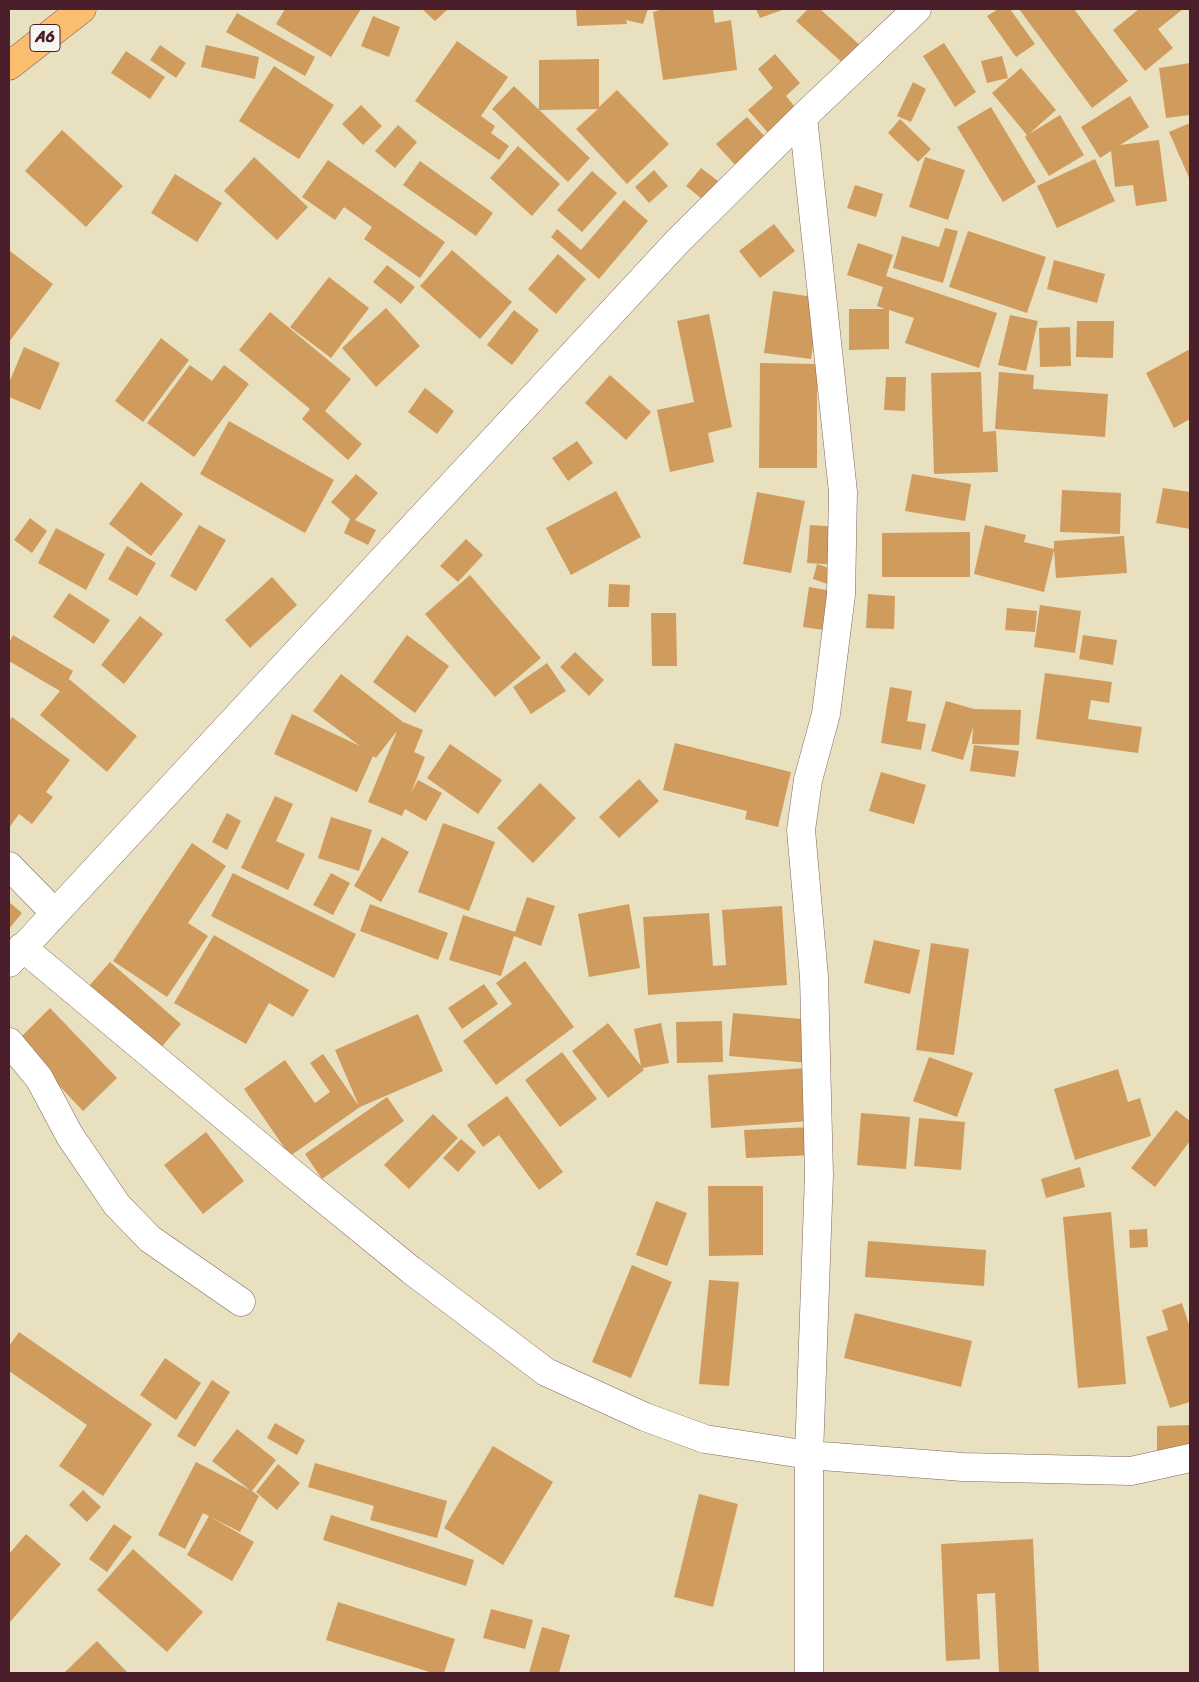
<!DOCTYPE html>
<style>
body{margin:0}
#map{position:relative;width:1199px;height:1682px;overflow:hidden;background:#e9e0bf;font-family:Sriracha,sans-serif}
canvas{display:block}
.frame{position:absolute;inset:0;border:10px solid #4a1f2b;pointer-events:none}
</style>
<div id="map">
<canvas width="1199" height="1682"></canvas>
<div class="frame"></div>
</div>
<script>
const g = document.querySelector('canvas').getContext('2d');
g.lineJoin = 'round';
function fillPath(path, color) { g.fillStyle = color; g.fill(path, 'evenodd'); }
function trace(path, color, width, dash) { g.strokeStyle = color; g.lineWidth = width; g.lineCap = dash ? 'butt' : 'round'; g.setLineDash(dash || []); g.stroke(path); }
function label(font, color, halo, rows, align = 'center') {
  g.font = font + ' Sriracha,sans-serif'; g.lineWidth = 5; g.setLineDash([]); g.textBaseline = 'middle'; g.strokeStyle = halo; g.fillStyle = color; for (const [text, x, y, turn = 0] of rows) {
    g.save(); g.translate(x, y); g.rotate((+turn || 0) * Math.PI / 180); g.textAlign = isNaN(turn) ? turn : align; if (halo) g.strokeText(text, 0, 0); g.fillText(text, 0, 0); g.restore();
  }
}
const building = new Path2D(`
 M285 9H361L331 57 276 24Z
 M422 9H448L435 21Z
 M576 9H648L643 24 626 20 627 24 577 26Z
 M664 9H713L715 23 731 20 737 70 663 80 653 12Z
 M756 9H785L760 18Z
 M808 9H820L862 47 845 65 796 21Z
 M998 9H1010L1035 44 1016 57 987 16Z
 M1019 9H1074L1128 81 1092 108Z
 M1139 9H1183L1158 29 1173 48 1145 71 1113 30Z
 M237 13 315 57 305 76 226 32Z
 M373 16 400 27 389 57 361 46Z
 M457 41 508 77 481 116 495 126 491 133 509 146 499 160 415 101Z
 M944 43 976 92 955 107 923 56Z
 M160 45 186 63 176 78 150 60Z
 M206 45 259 57 255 79 201 67Z
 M126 51 165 77 150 99 111 73Z
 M775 54 800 83 786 96 798 111 770 135 748 110 773 88 758 69Z
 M1002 56 1008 78 987 83 981 61Z
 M599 59V107L617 90 669 144 627 184 576 129 598 109 539 110V60Z
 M1190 63V115L1166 118 1159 68Z
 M274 66 334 105 299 159 239 121Z
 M1021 68 1056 110 1029 134 1060 115 1084 155 1049 176 1025 137 1027 135 992 93Z
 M913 82 926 89 911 122 897 116Z
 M514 86 590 158 568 182 492 109Z
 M1130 96 1149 127 1120 145 1159 140 1167 201 1136 206 1133 185 1115 187 1111 151 1100 158 1081 127Z
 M361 105 382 126 363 145 342 124Z
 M991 107 1036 182 1003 202 957 127Z
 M747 117 766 138 736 166 716 144Z
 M900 119 931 149 918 162 888 133Z
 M1190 123V180L1169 132Z
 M398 125 417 142 395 168 375 151Z
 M62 130 123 186 86 227 25 171Z
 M518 146 560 184 532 216 490 178Z
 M254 157 308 207 277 240 224 191Z
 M925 157 965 170 948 220 909 207Z
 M1095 159 1115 201 1057 228 1037 186Z
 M328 160 445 242 420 278 364 239 372 227 344 207 335 220 302 197Z
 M420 161 493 213 476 236 403 185Z
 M701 168 722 184 707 203 686 186Z
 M654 170 668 186 649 203 635 187Z
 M592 171 617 193 582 232 557 210Z
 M175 174 222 203 197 242 151 213Z
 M855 185 883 194 876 217 847 208Z
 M624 200 648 221 599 279 551 237 557 229 581 250Z
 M774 224 795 251 760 278 739 251Z
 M945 228 958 231 943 283 893 268 902 236 939 247Z
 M968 231 1046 257 1027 313 949 287Z
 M858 243 893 255 886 276 997 313 979 368 905 343 914 318 889 310V349L849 350V309H885L877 306 883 287 847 275Z
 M452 250 512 302 480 339 420 286Z
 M10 251 53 284 9 342V252Z
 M558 254 586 279 556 314 528 289Z
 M1054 260 1105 274 1097 303 1047 289Z
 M387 265 415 287 401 304 373 282Z
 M329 277 369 308 331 358 290 327Z
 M773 291 820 298 811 359 764 353Z
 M386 308 420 346 376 387 342 348Z
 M514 310 539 330 512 365 487 345Z
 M270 312 351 379 325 411 362 444 348 460 302 419 310 409 239 350Z
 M709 314 732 427 708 433 714 462 670 472 657 410 694 402 677 321Z
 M1010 315 1038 321 1026 371 998 365Z
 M1077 321H1114L1113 358 1076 357Z
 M1070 327 1071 366 1040 367 1039 328Z
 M161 338 189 360 143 422 115 401Z
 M24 347 60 363 40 410 9 397V383Z
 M1190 349V419L1174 428 1146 373Z
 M760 363 817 364V468H759Z
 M190 365 212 381 224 365 249 384 194 457 147 423Z
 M981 372 983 432 996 431 998 472 934 474 931 373Z
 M999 372 1034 375 1033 389 1108 394 1105 437 995 429Z
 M610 375 651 412 626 440 585 403Z
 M886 377H906L905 411 884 410Z
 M425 388 454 411 437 434 408 412Z
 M229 421 334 480 305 533 200 474Z
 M577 441 593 463 568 481 552 458Z
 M356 474 378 493 355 520 376 530 368 545 344 533 350 519 331 502Z
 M912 474 971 484 965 521 905 511Z
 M141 482 183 514 151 556 109 524Z
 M1163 488 1190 492V529L1156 523Z
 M1062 490 1121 493 1120 534 1060 532Z
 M616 491 641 537 571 575 546 528Z
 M757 492 805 501 791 573 743 564Z
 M30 518 47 531 32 553 14 540Z
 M199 525 226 540 196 591 170 576Z
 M810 525 841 527 838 565 807 563Z
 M985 525 1026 535 1024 542 1054 549V541L1124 536 1127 573 1056 578 1054 550 1044 592 974 574Z
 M56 528 105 554 86 590 38 563Z
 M970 532V577H882V533Z
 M466 539 483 555 458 582 440 566Z
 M127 546 156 563 137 596 108 579Z
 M817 564 841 572 836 587 813 579Z
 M470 575 541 658 495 697 425 614Z
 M272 577 297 605 250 648 225 620Z
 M609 584 630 585 629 607H608Z
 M809 587 838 592 831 631 803 627Z
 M69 593 110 620 94 644 53 617Z
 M868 594 895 596 894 629 866 628Z
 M1040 605 1081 611 1075 653 1034 647Z
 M1007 608 1037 611 1035 632 1005 630Z
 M651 613H676L677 666H652Z
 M140 616 163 634 124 684 101 665Z
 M13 635 73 671 66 684 69 679 137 736 107 772 40 715 60 691 9 661V643Z
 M407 635 449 666 415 713 373 682Z
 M1083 635 1117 640 1113 665 1079 659Z
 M575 652 604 680 589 696 560 667Z
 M547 663 566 691 531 714 513 687Z
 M1045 673 1112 682 1109 703 1091 700 1088 719 1142 727 1138 753 1036 739Z
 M341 674 403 722 423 730 414 752 425 757 411 793 418 780 442 793 426 821 405 809 402 816 368 802 397 731 376 758 373 756 357 792 274 754 292 714 360 746 313 711Z
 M890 687 912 691 907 721 926 724 921 750 881 743Z
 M946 701 974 709 1021 710 1019 745 972 744 973 727 963 760 931 751Z
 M12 717 70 760 46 792 53 797 32 824 19 814 9 828V721Z
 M675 743 791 772 778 827 745 819 747 811 663 790Z
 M450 744 502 780 478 814 427 778Z
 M974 745 1019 751 1015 777 970 771Z
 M881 772 926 785 914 824 869 811Z
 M639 779 659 801 619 838 599 817Z
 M540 783 576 818 533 863 497 828Z
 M275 796 293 804 276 841 305 854 288 890 241 868Z
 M227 813 241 821 227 850 212 842Z
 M331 817 372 830 359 871 318 858Z
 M443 823 495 842 469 911 418 892Z
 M382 837 409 852 381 902 354 886Z
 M192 843 226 866 188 923 208 936 167 997 113 961Z
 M233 873 356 934 334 978 211 916Z
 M331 873 350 883 333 915 313 905Z
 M527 897 555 906 541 946 514 936 501 976 449 960 463 915 515 932Z
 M9 902 22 913 9 929Z
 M370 904 448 933 438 960 360 931Z
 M629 904 640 968 589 977 578 914Z
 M782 906 787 985 648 995 643 917 709 913 713 966 726 965 722 910Z
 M214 935 309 990 293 1017 269 1003 246 1044 174 1003Z
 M874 940 920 950 910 994 864 983Z
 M931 943 969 949 954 1055 916 1050Z
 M525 961 574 1027 496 1085 463 1041 512 1004 496 983Z
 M110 962 181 1024 153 1057 82 994Z
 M484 984 498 1004 462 1029 448 1008Z
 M50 1008 117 1078 83 1111 17 1041Z
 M733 1013 813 1020 810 1063 729 1056Z
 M418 1014 443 1071 360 1107 290 1156 244 1089 285 1060 315 1103 330 1092 310 1063 323 1054 359 1106 335 1050Z
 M722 1021 723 1062 677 1063 676 1022Z
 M608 1023 641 1066 634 1029 661 1023 669 1063 642 1068 644 1070 608 1098 572 1051Z
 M562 1052 597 1099 560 1127 525 1080Z
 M929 1057 973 1073 957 1117 913 1101Z
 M806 1068 810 1121 711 1128 708 1075Z
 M1118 1069 1128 1102 1140 1098 1151 1136 1075 1160 1054 1089Z
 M507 1096 563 1172 539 1190 499 1135 483 1147 467 1125Z
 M387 1097 404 1121 322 1179 305 1154Z
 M1176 1110 1190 1121V1141L1155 1187 1131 1168Z
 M861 1113 910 1117 906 1169 857 1165Z
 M433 1114 458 1138 409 1189 384 1165Z
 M919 1118 965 1122 961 1170 914 1166Z
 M812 1127 814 1155 746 1158 744 1130Z
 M206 1132 244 1181 203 1214 164 1165Z
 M461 1139 476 1152 458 1172 443 1158Z
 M1080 1167 1085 1187 1046 1198 1041 1179Z
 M708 1186H763V1255L709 1256Z
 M656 1201 687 1213 667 1266 636 1255Z
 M1111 1212 1126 1384 1078 1388 1063 1217Z
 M1147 1229 1148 1247 1130 1248 1129 1230Z
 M868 1241 986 1250 984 1286 865 1277Z
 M632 1265 672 1282 631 1378 592 1362Z
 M709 1280 739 1282 729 1386 699 1384Z
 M1182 1303 1190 1328V1402L1170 1408 1146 1337 1168 1330 1162 1310Z
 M855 1313 972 1341 961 1387 844 1358Z
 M19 1332 152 1424 103 1496 59 1466 87 1425 9 1371V1346Z
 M165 1358 201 1383 176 1420 140 1395Z
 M212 1380 230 1392 195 1447 177 1436Z
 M275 1423 305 1440 297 1455 267 1438Z
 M1190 1425V1456L1157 1457V1426Z
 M237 1429 276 1460 252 1491 259 1496 240 1532 203 1513 185 1549 158 1535 196 1462 250 1490 212 1461Z
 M493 1446 553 1482 503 1565 444 1528Z
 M315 1463 447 1501 437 1538 370 1520 374 1506 308 1487Z
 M278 1464 300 1483 277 1510 256 1492Z
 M83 1490 101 1507 87 1522 69 1505Z
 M699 1494 738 1504 713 1607 674 1597Z
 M331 1515 474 1560 466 1586 323 1540Z
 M209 1516 254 1542 232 1581 187 1555Z
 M114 1524 132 1537 107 1572 89 1559Z
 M26 1534 61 1564 9 1623V1554Z
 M1033 1539 1039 1673H999L995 1593 977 1594 980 1659 946 1661 941 1544Z
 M133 1549 203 1612 167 1652 97 1590Z
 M338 1602 455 1639 444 1673H433L326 1640Z
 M491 1609 533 1620 525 1649 483 1638Z
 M542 1627 570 1635 559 1673H529Z
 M97 1641 128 1673H64Z`);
const minor = new Path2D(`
 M803 117 843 492 841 595 826 714 808 780 801 830 814 977 819 1175 809 1455V1673
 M9 866 54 912
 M22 947 292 1173 411 1270 546 1372 645 1417 705 1439 809 1455 963 1467 1131 1471 1190 1458
 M9 963 677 242 803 117 917 9
 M9 1042 39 1078 70 1136 117 1205 150 1239 241 1302`);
const trunk = new Path2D(`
 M9 66 82 9`);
const shields = [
 [45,38,30]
];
const shieldNames = [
 ["A6",45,38]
];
fillPath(building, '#cf9c5e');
trace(minor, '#82635f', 29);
trace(trunk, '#82635f', 29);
trace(minor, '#fff', 28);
trace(trunk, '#fbbe6e', 28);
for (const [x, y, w] of shields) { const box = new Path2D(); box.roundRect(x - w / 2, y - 13.5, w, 27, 4); g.fillStyle = '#f6f6f2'; g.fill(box); trace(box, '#4a1f2b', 1); }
label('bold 16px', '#4a1f2b', null, shieldNames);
</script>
